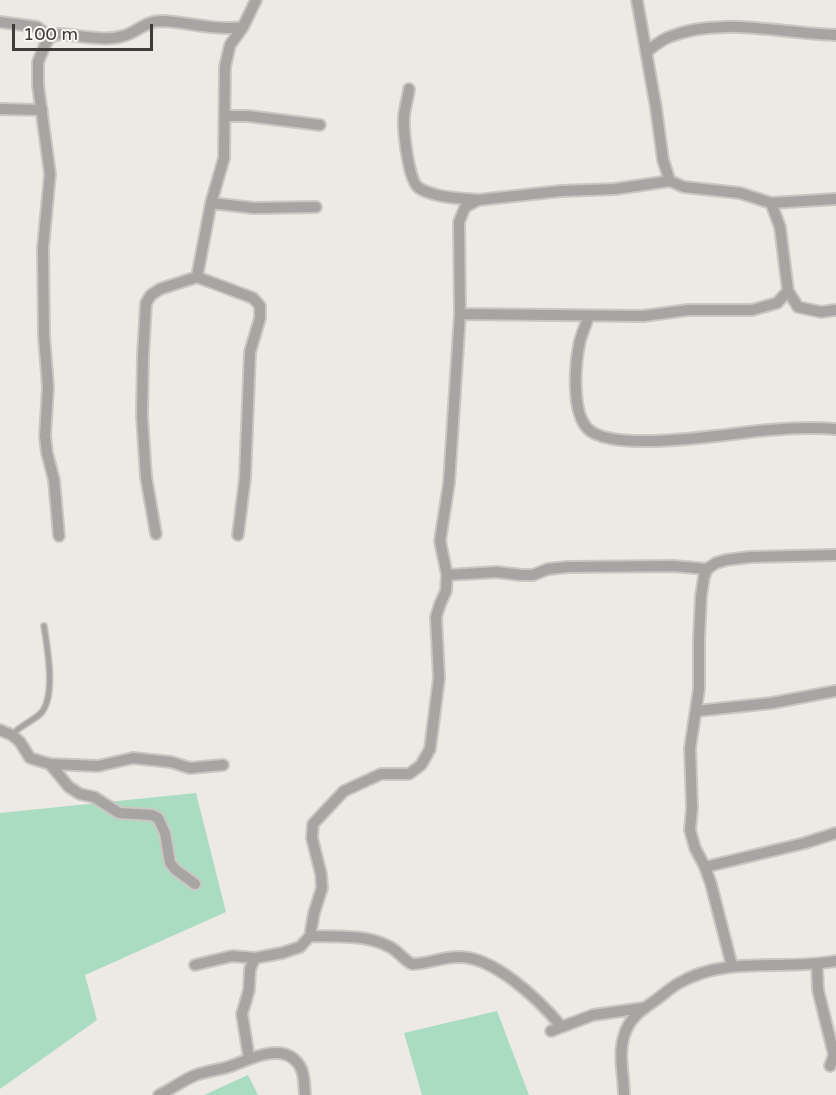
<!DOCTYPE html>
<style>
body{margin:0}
#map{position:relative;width:836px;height:1095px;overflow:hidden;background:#edeae5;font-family:"Varela Round",sans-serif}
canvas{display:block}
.scale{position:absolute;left:12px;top:24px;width:141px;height:27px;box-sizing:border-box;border:3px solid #3d3c3a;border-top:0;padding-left:8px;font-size:18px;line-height:21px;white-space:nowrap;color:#3d3c3a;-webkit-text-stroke:4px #fbf8f3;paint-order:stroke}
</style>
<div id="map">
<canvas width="836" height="1095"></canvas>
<div class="scale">100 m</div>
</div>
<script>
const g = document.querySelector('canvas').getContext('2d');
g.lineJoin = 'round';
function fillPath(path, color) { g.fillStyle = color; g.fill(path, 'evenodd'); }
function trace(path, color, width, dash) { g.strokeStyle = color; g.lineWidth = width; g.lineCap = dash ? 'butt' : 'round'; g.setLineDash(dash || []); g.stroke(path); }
const green = new Path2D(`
 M196 793 226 912 85 975 97 1020 0 1089V813Z
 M497 1011 529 1095H422L404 1033Z
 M248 1075 258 1095H204Z`);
const service = new Path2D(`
 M12 735C20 725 34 721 42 712 56 693 47 647 44 626`);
const minor = new Path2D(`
 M637 0 656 108 663 160 670 181 684 187 740 193 771 203 780 227 788 291 798 307 821 312 836 310
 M0 22 37 27 50 37
 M646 52C653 47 661 40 669 37 719 16 783 34 836 35
 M409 89C408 98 405 107 404 116 403 129 408 181 419 188 435 198 460 198 478 200
 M0 109 42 110
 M225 116H248L320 125
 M211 203 254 208 316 207
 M771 203 836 199
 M197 277 211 203 224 158 225 67 230 45 243 27 256 0
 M460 314 643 316 688 310H752L777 303 788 291
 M589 316C586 324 582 333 580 341 575 363 571 412 588 429 614 454 731 433 768 430 790 428 814 427 836 429
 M156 534 146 477 142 416 143 356 146 303 151 295 160 289 197 277 253 298 260 306V318L250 352 245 478 238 535
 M59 536 54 480 47 453 45 436 48 387 44 336 43 248 50 174 38 85V62L45 45 50 37 59 34C79 35 103 42 123 36 136 33 145 21 161 21 189 22 215 31 243 27
 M447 575 497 572 521 575H533L548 569 568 567 673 566 707 569
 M696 711 772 703 836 691
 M0 730 12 735 20 742 30 758 50 764 98 766 133 758 171 762 190 768 223 765
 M50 764 69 787 80 794 94 797 119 813 152 815 158 818 165 833 170 863 176 870 195 884
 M705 867 805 843 836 833
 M310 936C337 937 366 934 390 947 399 952 404 960 412 964 428 964 442 957 458 957 494 956 539 1000 561 1026
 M195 965 232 956 255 958 282 953 300 947 310 936 314 913 322 888 321 874 312 838 313 824 344 791 381 774H409L421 765 430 749 439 678 436 617 440 604 446 591 447 575 440 541 449 483 460 314 459 222 465 207 478 200 561 191 615 189 670 181
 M817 965 818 990 834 1055 830 1066
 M732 966 711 884 705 867 695 848 690 830 692 808 690 748 699 689V638L701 596 704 577 707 569 716 563 726 560 750 557 836 555
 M551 1031 593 1015 643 1008
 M249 1058 242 1014 249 990 250 969 255 958
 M159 1095C172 1089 183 1080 196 1075 206 1071 218 1070 228 1067 247 1061 278 1043 295 1060 305 1069 304 1083 305 1095
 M624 1095C624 1076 618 1055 624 1036 628 1020 640 1011 653 1002 662 996 670 988 679 983 727 955 784 971 836 961`);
fillPath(green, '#a9dcc0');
trace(service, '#cac7c3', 8);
trace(minor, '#cac7c3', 14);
trace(service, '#a7a4a4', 5);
trace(minor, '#a7a4a4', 10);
</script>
